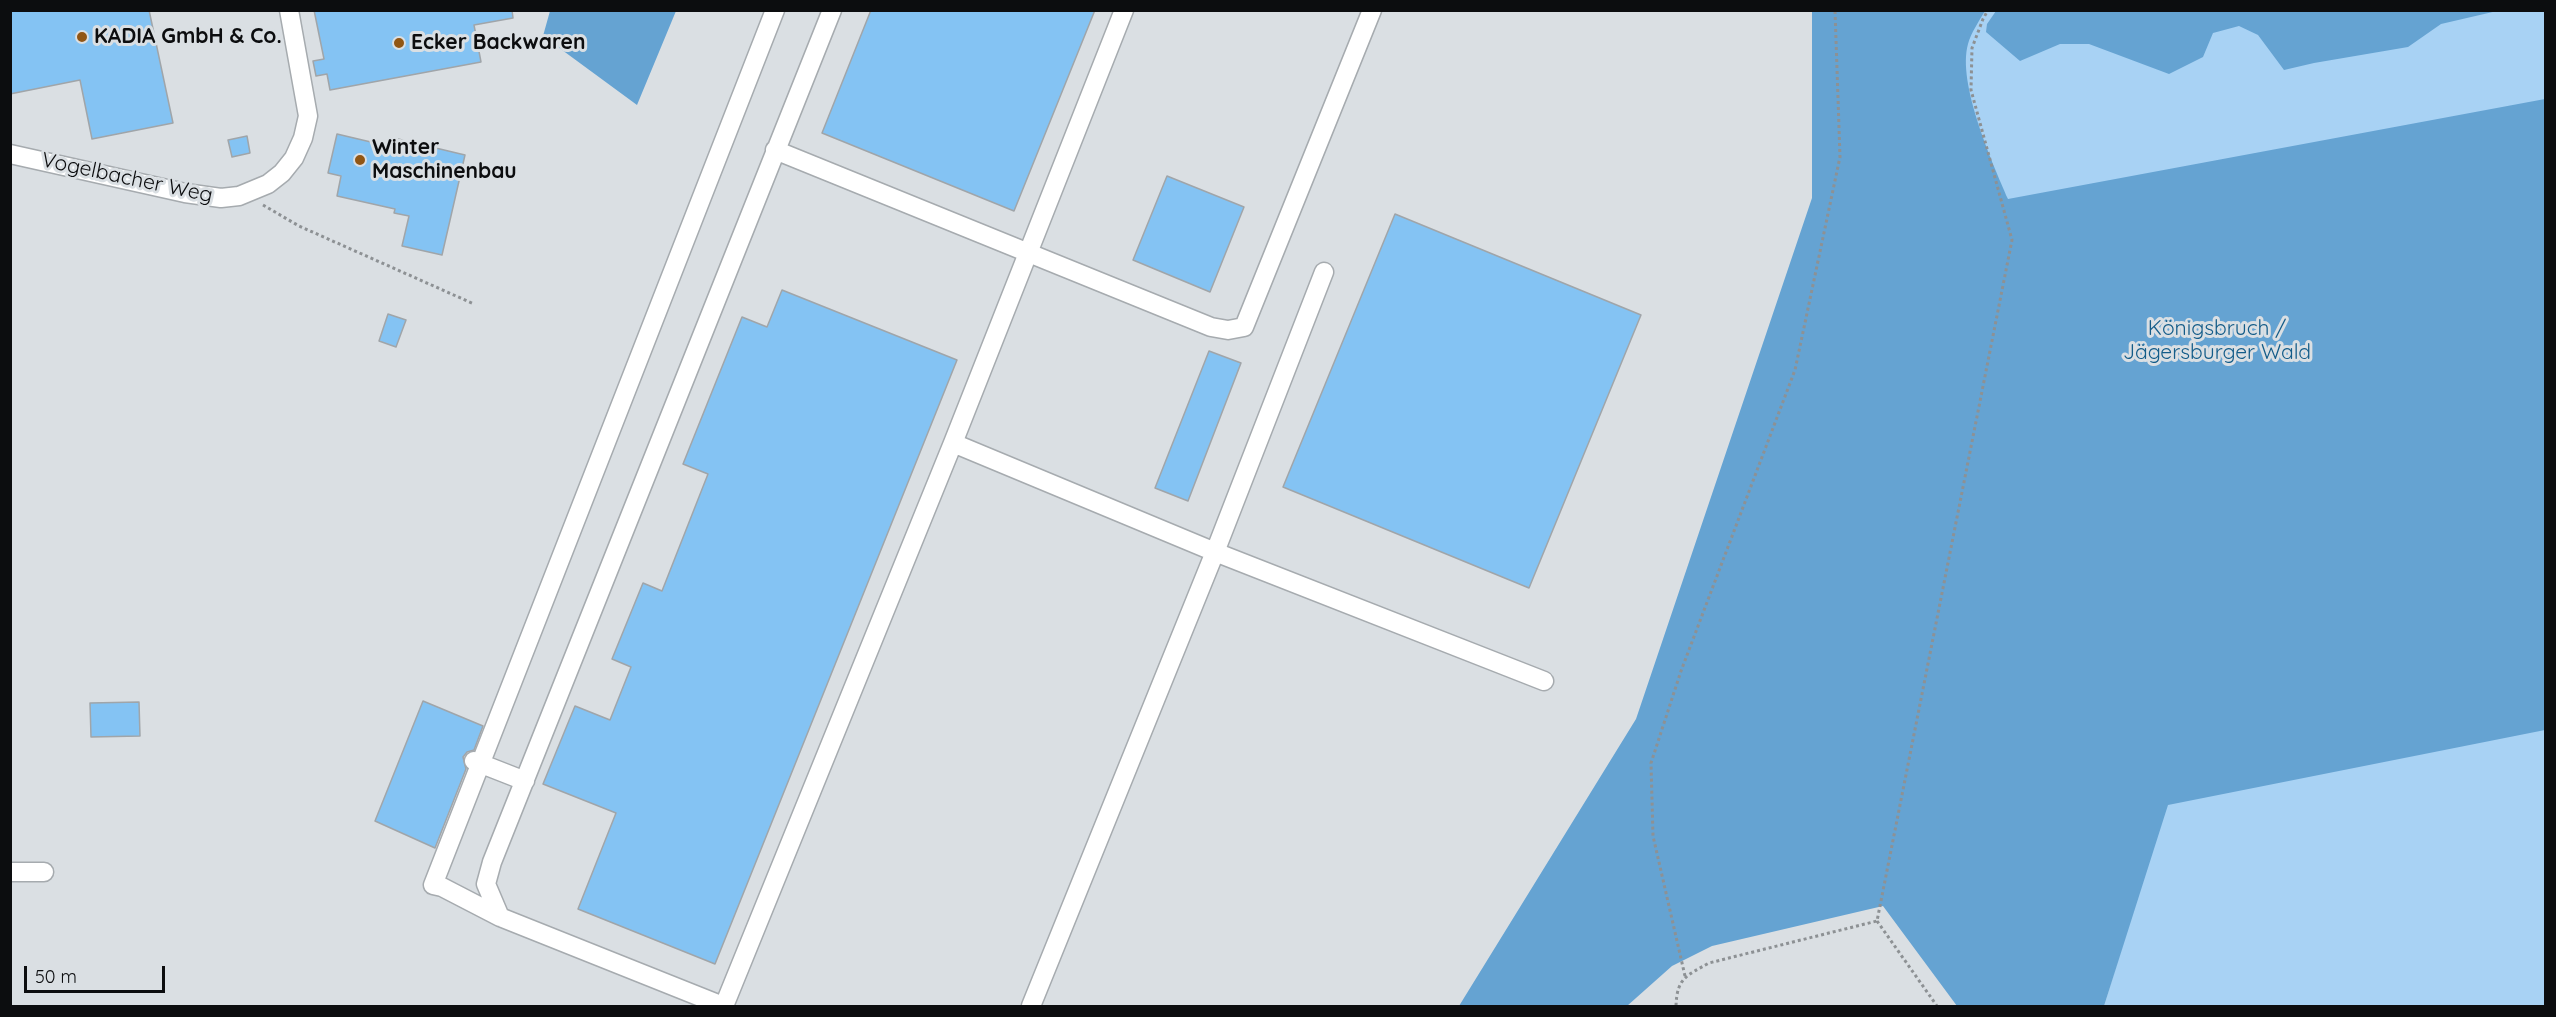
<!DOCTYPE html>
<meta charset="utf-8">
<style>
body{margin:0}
#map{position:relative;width:2556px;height:1017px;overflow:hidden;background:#dadfe3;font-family:Quicksand,sans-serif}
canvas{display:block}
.frame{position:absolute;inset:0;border:12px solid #0c0d0f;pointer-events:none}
.scale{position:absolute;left:24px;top:966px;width:141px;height:27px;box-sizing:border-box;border:3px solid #0c0d0f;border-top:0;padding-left:8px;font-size:18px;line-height:21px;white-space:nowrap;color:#0c0d0f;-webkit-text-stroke:4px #dadfe3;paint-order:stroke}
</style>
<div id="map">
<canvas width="2556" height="1017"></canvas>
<div class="frame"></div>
<div class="scale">50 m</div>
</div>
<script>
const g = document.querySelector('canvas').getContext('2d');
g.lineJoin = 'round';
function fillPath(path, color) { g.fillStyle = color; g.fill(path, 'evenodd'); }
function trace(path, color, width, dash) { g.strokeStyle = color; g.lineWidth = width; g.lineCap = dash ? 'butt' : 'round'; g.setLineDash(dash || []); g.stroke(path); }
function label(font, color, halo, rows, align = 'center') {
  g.font = font + ' Quicksand,sans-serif'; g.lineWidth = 6; g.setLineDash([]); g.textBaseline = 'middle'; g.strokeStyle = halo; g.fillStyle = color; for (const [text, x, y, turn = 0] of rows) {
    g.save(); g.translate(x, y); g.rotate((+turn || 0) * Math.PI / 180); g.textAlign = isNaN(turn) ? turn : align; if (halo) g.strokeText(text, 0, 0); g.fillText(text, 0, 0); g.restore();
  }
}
const green = new Path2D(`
 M1858 11H2545V1006H2104L2136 902Z`);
const forest = new Path2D(`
 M550 11H676L637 105 543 36Z
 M1812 11H1985C1979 21 1971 33 1968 44 1957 83 1992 162 2008 199L2545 99V730L2168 805 2104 1006H1957L1883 906 1712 946 1672 966 1627 1006H1459L1636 719 1812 198Z
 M1996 11 2497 10V11L2441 24 2408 47 2314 63 2284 70 2258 35 2239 26 2213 33 2203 57 2169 74 2089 44H2060L2020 61 1986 32 1987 24Z`);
const building = new Path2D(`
 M10 10H149L173 123 92 139 80 80 10 94Z
 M314 10H512L513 18 474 25 481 62 330 90 327 74 316 76 313 61 324 59Z
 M871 10H1095L1014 211 822 133Z
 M337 134 392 147 394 138 465 155 442 255 402 246 409 216 394 213 395 209 337 196 341 176 328 173Z
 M247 136 250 153 232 157 228 140Z
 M1167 176 1244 207 1210 292 1133 260Z
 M1395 214 1641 315 1529 588 1283 487Z
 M782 290 957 360 715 964 578 909 616 813 543 784 575 706 610 720 631 667 612 659 643 583 662 591 708 474 683 464 742 317 767 327Z
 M388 314 406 320 396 347 379 341Z
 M1209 351 1241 363 1188 501 1155 488Z
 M423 701 483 726 474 750 467 752 463 757 466 769 435 848 375 821Z
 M139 702 140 736 91 737 90 703Z`);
const path = new Path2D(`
 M263 205 299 226 474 304
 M1877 921 1937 1006
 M1685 976 1653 836 1651 763 1681 671 1795 370 1840 157 1835 10
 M1676 1006C1677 978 1686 976 1709 963L1877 921 2012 240 1971 90 1972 48 1983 19 1988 10`);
const minor = new Path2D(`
 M775 150 1211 327 1228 330 1244 327 1372 10
 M10 154 185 193 221 198 239 196 268 184 282 173 294 158 303 138 308 116 289 10
 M953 443 1215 552 1544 681
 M474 761 525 781
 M10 872H44
 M500 917 442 887 433 885 775 10
 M723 1006 500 917 486 884 492 862 832 10
 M724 1006 953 443 1124 10
 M1031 1006 1215 552 1324 272`);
const markers = [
 [82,37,6,"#915614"],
 [399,43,6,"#915614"],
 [360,160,6,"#915614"]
];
const poiNames = [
 ["KADIA GmbH & Co.",94,37],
 ["Ecker Backwaren",411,43],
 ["Winter",372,148],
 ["Maschinenbau",372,172]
];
const streetNames = [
 ["Vogelbacher Weg",127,178,12]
];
const parkNames = [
 ["Königsbruch /",2217,329],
 ["Jägersburger Wald",2217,353]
];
fillPath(green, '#a8d2f4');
fillPath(forest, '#65a3d2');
fillPath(building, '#84c3f3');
trace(building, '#a0a5a9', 1.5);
trace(minor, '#a6abaf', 21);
trace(path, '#8d9194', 3, [3, 3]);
trace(minor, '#fff', 18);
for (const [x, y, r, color] of markers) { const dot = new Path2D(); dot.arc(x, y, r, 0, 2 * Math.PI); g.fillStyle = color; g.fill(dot); trace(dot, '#dadfe3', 2); }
label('bold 21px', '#0c0d0f', '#dadfe3', poiNames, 'left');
label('21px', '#0c0d0f', '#dadfe3', streetNames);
label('21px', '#135c89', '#dadfe3', parkNames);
</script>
